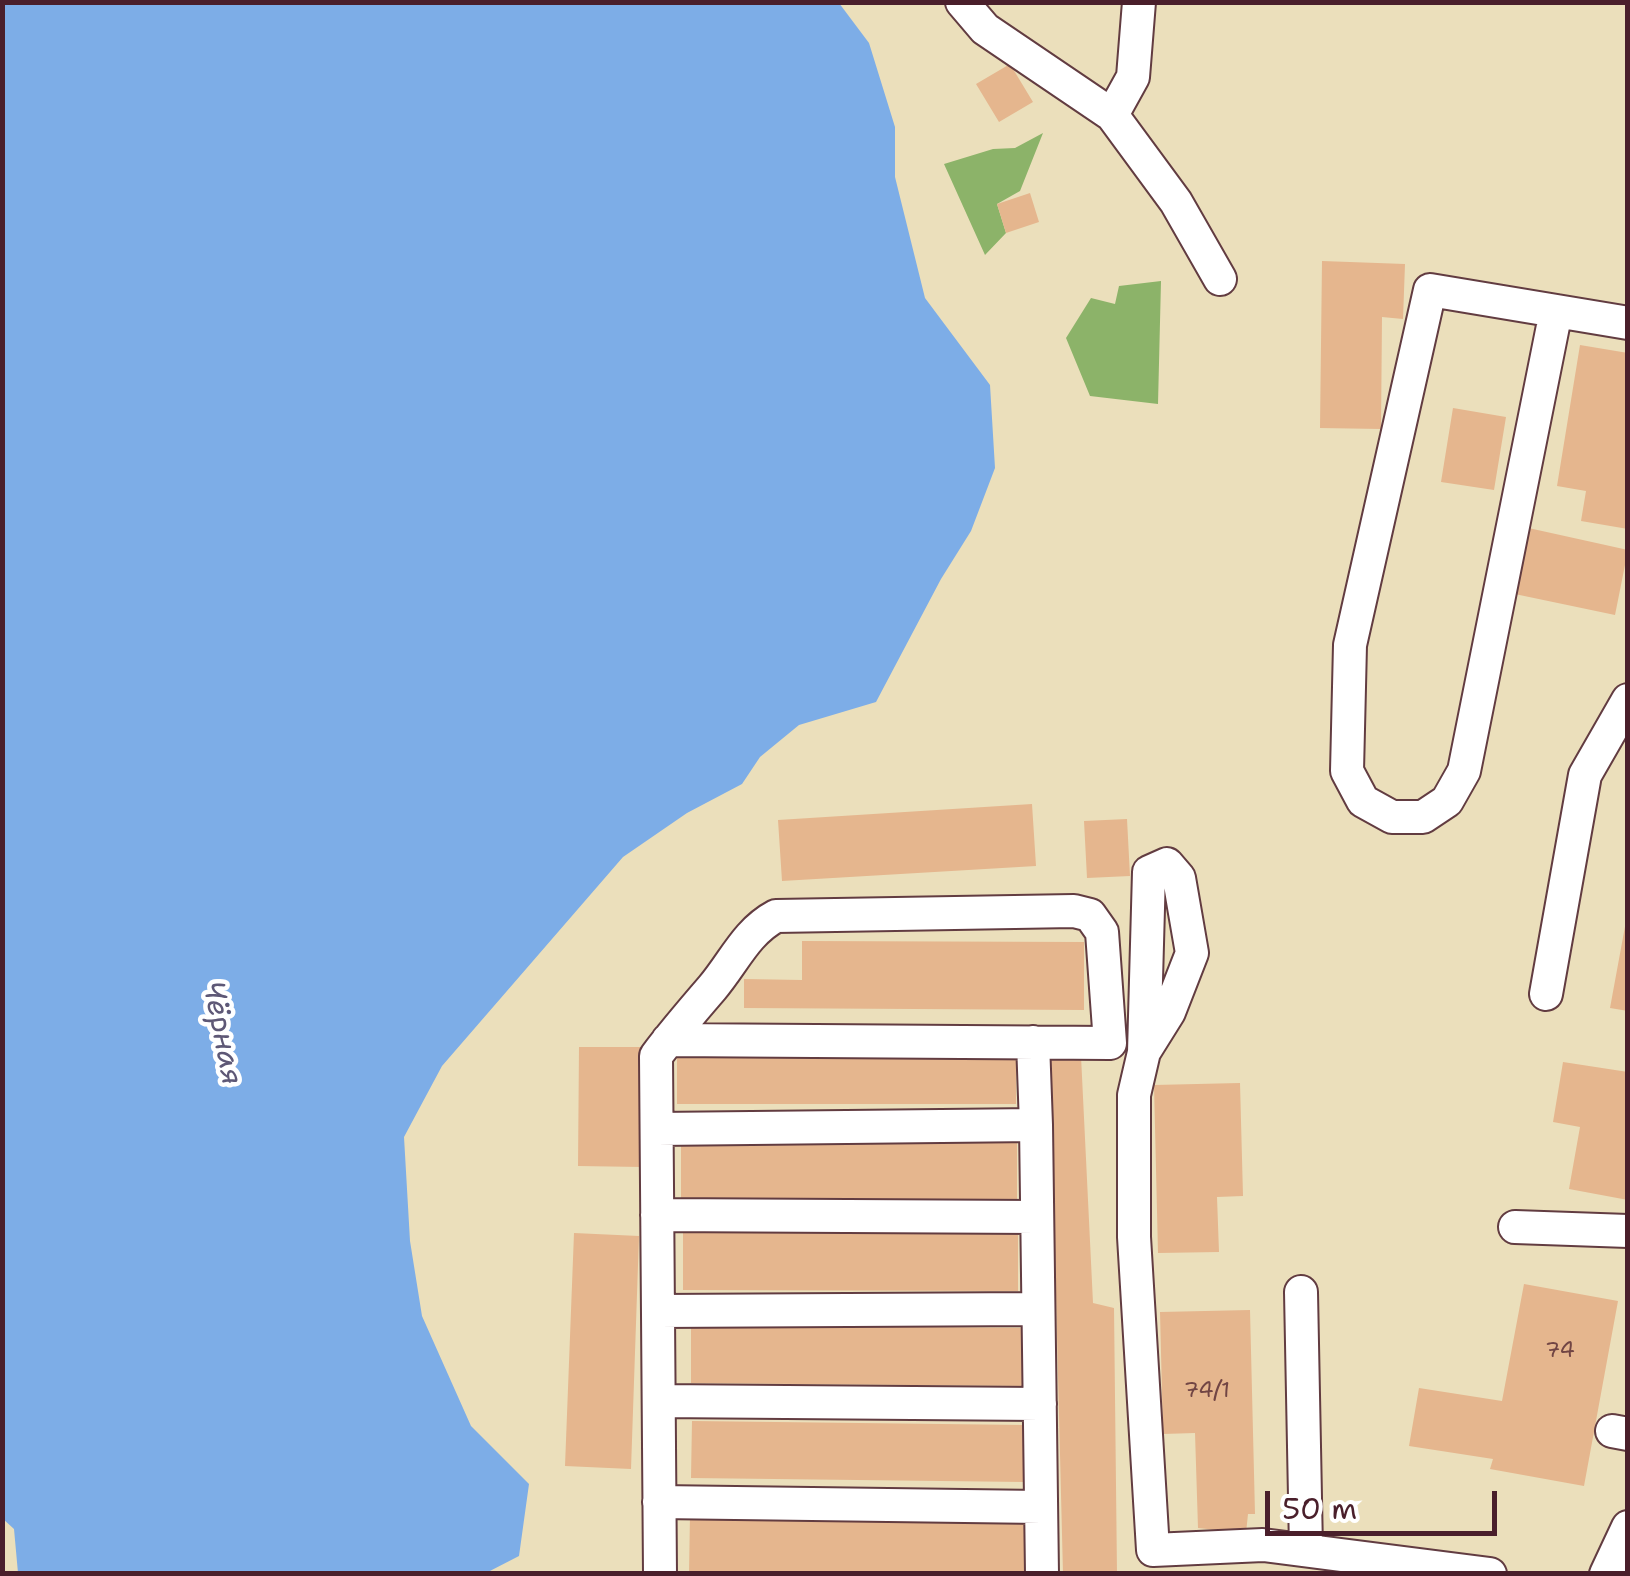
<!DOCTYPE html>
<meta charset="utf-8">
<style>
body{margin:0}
#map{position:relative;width:1630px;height:1576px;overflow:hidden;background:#ebdfbb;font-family:"Shantell Sans",sans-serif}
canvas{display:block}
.frame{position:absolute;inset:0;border:5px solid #4a1f2b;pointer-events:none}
.scale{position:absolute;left:1265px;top:1491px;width:232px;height:45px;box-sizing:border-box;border:5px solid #4a1f2b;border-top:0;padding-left:12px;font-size:30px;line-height:35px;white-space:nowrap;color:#4a1f2b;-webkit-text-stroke:8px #fff;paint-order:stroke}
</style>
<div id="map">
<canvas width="1630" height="1576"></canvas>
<div class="frame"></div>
<div class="scale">50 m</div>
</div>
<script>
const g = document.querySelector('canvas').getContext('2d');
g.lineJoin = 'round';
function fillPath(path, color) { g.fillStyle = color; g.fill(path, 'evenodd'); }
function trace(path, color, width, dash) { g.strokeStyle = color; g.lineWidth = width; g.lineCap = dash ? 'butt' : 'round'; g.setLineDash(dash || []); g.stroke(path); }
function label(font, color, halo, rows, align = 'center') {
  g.font = font + ' "Shantell Sans",sans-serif'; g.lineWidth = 9; g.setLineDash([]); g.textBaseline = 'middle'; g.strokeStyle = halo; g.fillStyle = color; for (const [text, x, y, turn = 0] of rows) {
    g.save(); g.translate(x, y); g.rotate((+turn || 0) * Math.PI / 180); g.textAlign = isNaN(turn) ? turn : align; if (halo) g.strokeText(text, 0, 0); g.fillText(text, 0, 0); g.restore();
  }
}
const forest = new Path2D(`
 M1043 133 1020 191 997 204 1006 233 985 255 944 164 993 149 1015 148Z
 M1161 281 1158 404 1090 396 1066 338 1091 298 1115 304 1119 286Z`);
const water = new Path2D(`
 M2 3H839L869 43 895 127V177L925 298 990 385 995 468 971 531 941 579 876 702 799 725 760 757 742 784 687 813 623 857 442 1066 404 1137 410 1241 422 1316 471 1426 529 1484 519 1556 486 1573H18L14 1529 2 1518Z`);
const building = new Path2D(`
 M1010 64 1033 102 999 122 976 84Z
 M1030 193 1039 222 1006 233 997 204Z
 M1322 261 1405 264 1403 319 1382 317 1381 429 1320 428Z
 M1580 345 1628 353V529L1581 521 1586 491 1557 486Z
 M1453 408 1506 417 1494 490 1441 482Z
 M1524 527 1628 550 1615 615 1510 593Z
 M1032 804 1036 866 782 881 778 820Z
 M1127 819 1130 876 1087 878 1084 821Z
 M1626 921H1628V1011L1610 1008Z
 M802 941 1084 942V1010L744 1008V979L802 980Z
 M677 1045 1016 1046V1104H677Z
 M579 1047H643L642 1167 578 1166Z
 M1050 1055 1081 1056 1093 1303 1114 1308 1117 1574H1063Z
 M1563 1062 1628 1072V1200L1569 1189 1580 1127 1553 1122Z
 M1240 1083 1243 1196 1217 1197 1219 1252 1158 1253 1154 1085Z
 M681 1139 1017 1142V1202L681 1199Z
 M683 1231 1018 1232V1291L683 1290Z
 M574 1233 639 1236 631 1469 565 1466Z
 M1524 1284 1618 1301 1584 1486 1490 1469 1493 1459 1409 1446 1419 1388 1502 1401Z
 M1250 1310 1255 1514H1248L1246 1533 1198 1528 1195 1433 1163 1434 1160 1312Z
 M691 1325 1024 1328V1386L691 1383Z
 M692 1421 1025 1425 1024 1482 691 1478Z
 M690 1515 1026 1519V1574H689Z`);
const minor = new Path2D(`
 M962 2 985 29 1112 115 1176 202 1220 279
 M1112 115 1133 77 1139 2
 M1556 311 1464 771 1447 801 1423 817H1392L1363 801 1347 771 1350 645 1430 290 1628 323
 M1546 994 1585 775 1628 700
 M1144 1052 1169 1012 1192 953 1179 878 1167 864 1149 872 1144 1052 1134 1095V1237L1153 1550 1263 1545 1490 1574
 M1036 1125 1042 1574
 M657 1129 1036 1125 1033 1042
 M657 1215 1037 1217
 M1515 1227 1628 1231
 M1301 1292 1306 1549
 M658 1311 1038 1309
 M659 1401 1040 1404
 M1612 1431 1628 1434
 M659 1502 1041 1507
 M660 1574 656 1056C674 1032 693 1010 712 988 734 962 746 932 776 916L1074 911 1090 915 1102 932 1110 1043 668 1040
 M1606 1574 1628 1527`);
const numberNames = [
 ["74",1560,1351],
 ["74/1",1207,1391]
];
const waterNames = [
 ["Чёрная",221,1033,79]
];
fillPath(forest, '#8cb369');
fillPath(water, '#7dade7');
fillPath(building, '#e5b68e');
trace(minor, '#623c41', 36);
trace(minor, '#fff', 32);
label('22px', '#714544', null, numberNames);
label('italic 30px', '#5e5876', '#fff', waterNames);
</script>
